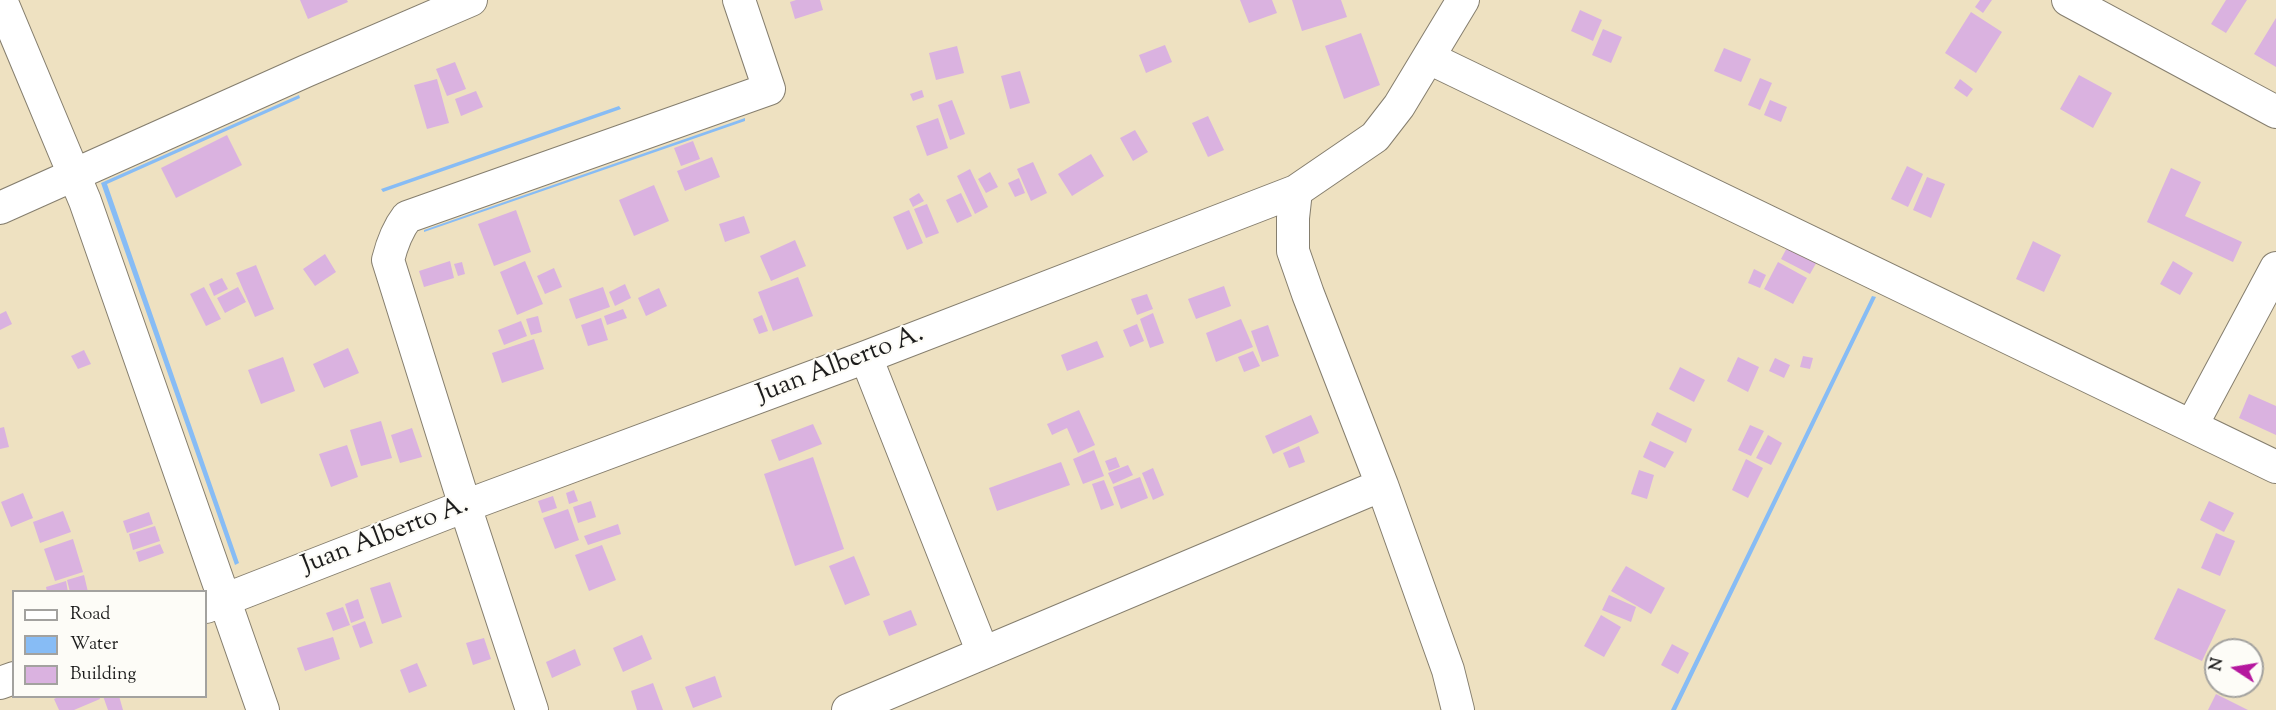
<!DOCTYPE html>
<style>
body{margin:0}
#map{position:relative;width:2276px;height:710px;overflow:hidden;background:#eee1c1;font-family:"Sorts Mill Goudy",serif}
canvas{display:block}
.legend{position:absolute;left:12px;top:590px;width:195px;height:108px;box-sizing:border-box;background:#fdfcf7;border:2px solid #a3a29f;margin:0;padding:8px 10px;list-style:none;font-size:18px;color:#1c1c1c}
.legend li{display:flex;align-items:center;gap:12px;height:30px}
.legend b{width:30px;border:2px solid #a3a29f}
.north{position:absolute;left:2204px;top:638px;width:60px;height:60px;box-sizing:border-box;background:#fdfcf7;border:2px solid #a3a29f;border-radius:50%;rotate:282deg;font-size:16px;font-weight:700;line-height:24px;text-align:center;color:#1c1c1c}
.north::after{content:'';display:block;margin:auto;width:21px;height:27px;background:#b5179e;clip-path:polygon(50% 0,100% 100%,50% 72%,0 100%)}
</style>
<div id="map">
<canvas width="2276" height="710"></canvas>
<ul class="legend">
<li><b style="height:8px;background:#fff"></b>Road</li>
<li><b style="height:16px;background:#87bcf5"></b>Water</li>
<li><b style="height:16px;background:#dab2e0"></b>Building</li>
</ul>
<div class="north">N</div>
</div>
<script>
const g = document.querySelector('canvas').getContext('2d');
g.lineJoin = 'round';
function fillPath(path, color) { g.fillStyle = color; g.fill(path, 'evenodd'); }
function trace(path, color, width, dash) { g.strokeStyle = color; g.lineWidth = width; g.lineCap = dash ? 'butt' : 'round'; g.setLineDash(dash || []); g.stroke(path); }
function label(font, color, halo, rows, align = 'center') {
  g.font = font + ' "Sorts Mill Goudy",serif'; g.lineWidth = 4.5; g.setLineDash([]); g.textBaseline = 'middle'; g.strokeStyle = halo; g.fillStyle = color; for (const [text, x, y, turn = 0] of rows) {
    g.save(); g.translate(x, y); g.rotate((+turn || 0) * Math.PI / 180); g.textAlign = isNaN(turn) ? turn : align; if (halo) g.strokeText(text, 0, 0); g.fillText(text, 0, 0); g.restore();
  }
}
const water = new Path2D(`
 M299 95 300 98 107 184 239 563 235 565 101 183Z
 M619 106 621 109 383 192 381 189Z
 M745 118V121L424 232V230Z
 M1872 296 1876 297 1676 710H1671Z`);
const building = new Path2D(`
 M300 0H347L348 2 308 19Z
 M796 0H820L823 10 795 19 790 2Z
 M1240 0H1272L1277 13 1249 23Z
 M1292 0H1341L1347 17 1302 31Z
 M1980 0H1992L1983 13 1975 7Z
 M2226 0H2247L2226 33 2211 24Z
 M1580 10 1602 20 1593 41 1571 31Z
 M1971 12 2002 32 1976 73 1945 53Z
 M2276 18V67L2254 54Z
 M1603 29 1622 37 1611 63 1592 55Z
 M1361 33 1380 85 1344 99 1325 46Z
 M1165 45 1172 62 1146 73 1139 55Z
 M957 46 964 73 936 80 929 53Z
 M1724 48 1751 59 1741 82 1714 71Z
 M455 62 466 89 447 96 436 69Z
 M1020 71 1030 103 1010 109 1001 76Z
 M2079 75 2112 93 2093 128 2060 109Z
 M1760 78 1772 83 1760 110 1748 105Z
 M437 79 449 123 427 129 414 85Z
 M1960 79 1973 89 1967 97 1954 88Z
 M922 90 924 97 913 101 910 94Z
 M476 91 483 107 461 116 455 99Z
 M952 100 965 134 950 140 938 105Z
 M1770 100 1787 107 1781 122 1764 115Z
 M1208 116 1224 150 1208 157 1192 123Z
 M938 118 948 148 927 156 916 126Z
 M1135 130 1148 152 1133 161 1120 138Z
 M227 135 242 165 176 198 161 168Z
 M693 141 700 159 681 166 674 148Z
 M1091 154 1104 176 1072 196 1058 174Z
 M712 157 720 177 685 191 677 171Z
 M1033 162 1047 193 1031 201 1017 169Z
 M1907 166 1923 174 1908 207 1891 199Z
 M2171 168 2201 182 2185 216 2242 242 2233 262 2147 222Z
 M970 169 988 207 975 214 957 176Z
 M990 172 998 187 986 193 978 179Z
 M1927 177 1945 184 1931 218 1913 210Z
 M1019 178 1025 193 1015 197 1008 183Z
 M654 185 669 221 634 236 619 200Z
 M919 193 924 201 913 207 909 199Z
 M961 193 972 216 957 223 946 200Z
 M927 204 939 233 926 238 914 209Z
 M516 210 531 252 494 266 478 224Z
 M909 210 923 243 907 250 893 217Z
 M744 216 750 233 725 242 719 224Z
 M795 240 806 266 771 281 760 256Z
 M2033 241 2061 255 2044 292 2016 279Z
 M1790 242 1819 258 1810 274 1781 259Z
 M325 254 336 272 315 286 303 269Z
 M450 261 454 278 424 287 419 271Z
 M525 261 543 304 517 315 500 272Z
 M2173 261 2193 273 2180 295 2160 284Z
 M462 262 465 274 458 276 454 264Z
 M1778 262 1807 278 1793 304 1764 289Z
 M256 265 274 309 255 317 236 273Z
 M554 268 562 287 545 294 537 276Z
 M1754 269 1766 275 1760 288 1748 283Z
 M798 277 813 316 773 331 758 292Z
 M222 278 228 289 214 296 209 284Z
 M625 284 631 298 615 306 609 292Z
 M1224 286 1231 306 1196 319 1188 299Z
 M204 287 221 319 206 326 190 294Z
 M238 287 246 302 225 313 217 298Z
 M603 287 610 307 576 319 569 299Z
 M659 288 667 306 646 316 638 298Z
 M1147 294 1153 309 1137 315 1131 299Z
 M623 309 627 318 607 325 604 316Z
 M6 311 12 324 0 330V314Z
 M1153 313 1164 343 1150 348 1140 319Z
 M762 315 768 331 759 334 753 319Z
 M538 316 542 332 531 335 526 319Z
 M601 318 608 340 588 346 581 325Z
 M1241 319 1253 347 1216 362 1206 333Z
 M521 321 527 336 504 345 498 330Z
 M1137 324 1144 341 1130 347 1123 330Z
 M1268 325 1279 356 1262 362 1251 331Z
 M534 339 544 369 502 383 492 353Z
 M1097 341 1104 357 1067 371 1061 355Z
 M348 348 359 373 324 388 313 364Z
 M84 350 91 364 78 369 71 356Z
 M1253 351 1260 366 1244 372 1238 357Z
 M1803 356 1813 358 1810 369 1800 367Z
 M283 357 295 391 261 404 248 370Z
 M1738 357 1759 367 1748 392 1727 381Z
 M1775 358 1790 365 1784 378 1769 371Z
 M1680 367 1705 380 1694 402 1669 389Z
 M2249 394 2276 406V435L2239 418Z
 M1079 410 1095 445 1078 453 1067 428 1052 435 1047 424Z
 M1657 412 1692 429 1686 443 1651 425Z
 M1311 415 1319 433 1273 454 1265 436Z
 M381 421 392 458 361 466 350 430Z
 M813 424 822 444 779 461 771 440Z
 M1750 425 1764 431 1751 456 1738 450Z
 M4 427 9 447 0 449V428Z
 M412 428 422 457 400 463 391 435Z
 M1768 435 1782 443 1771 465 1756 458Z
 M1650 441 1674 452 1665 468 1643 457Z
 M347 445 358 477 331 487 319 454Z
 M1299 446 1305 462 1289 468 1283 453Z
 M1094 450 1104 476 1083 484 1073 459Z
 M813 457 844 549 795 566 764 474Z
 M1116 457 1120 467 1109 471 1105 461Z
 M1746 459 1763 468 1748 498 1732 490Z
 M1061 462 1070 485 997 511 989 488Z
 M1128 465 1133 475 1113 484 1108 473Z
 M1153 468 1164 495 1153 500 1142 473Z
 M1639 470 1654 475 1647 499 1631 494Z
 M1140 477 1148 498 1121 509 1113 487Z
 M1104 480 1114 505 1101 510 1092 484Z
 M574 490 578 501 569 504 566 493Z
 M23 493 33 518 11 527 1 502Z
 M553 496 557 508 542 513 538 501Z
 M591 501 596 517 578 523 573 507Z
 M2209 501 2234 513 2224 532 2200 520Z
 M568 509 579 540 555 549 543 518Z
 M63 511 71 532 40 543 33 522Z
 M149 512 153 524 127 533 123 521Z
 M618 524 621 534 588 545 584 536Z
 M155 526 160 541 133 550 129 534Z
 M2216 533 2235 541 2220 576 2201 568Z
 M73 539 83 572 55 581 44 549Z
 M160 544 164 553 139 562 136 552Z
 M602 545 616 580 589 591 575 555Z
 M854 556 870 595 845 605 829 566Z
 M1626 566 1665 588 1651 614 1611 591Z
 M84 575 88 592H70L67 580Z
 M66 581 68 592H47L46 587Z
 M390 582 402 617 382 624 370 588Z
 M2178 588 2226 610 2202 661 2154 639Z
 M1609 595 1636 607 1631 622 1602 610Z
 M358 599 364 618 351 623 345 604Z
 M343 607 350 625 333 631 326 613Z
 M911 610 917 625 889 636 883 621Z
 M1601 615 1621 627 1604 657 1584 646Z
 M365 621 373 643 360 648 352 626Z
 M642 635 652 659 623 672 613 648Z
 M333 637 340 659 305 671 297 648Z
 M484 638 491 659 473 665 466 643Z
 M1672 644 1689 653 1678 674 1661 665Z
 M575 649 581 665 552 678 546 662Z
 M417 663 427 686 409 693 400 670Z
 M715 676 722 697 693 708 685 687Z
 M653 683 663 710H637L631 691Z
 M2216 694 2248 710H2208Z
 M60 696H99L100 699 74 710H59L54 699Z
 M103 696H119L123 710H108Z`);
const minor = new Path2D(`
 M1 0 85 201 263 710
 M2068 0 2276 112
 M1429 58 2276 467
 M1296 191 1293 218V251L1308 294 1382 485 1448 670 1458 710
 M0 208 306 71 471 0
 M866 357 983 653
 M2192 425 2276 268
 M206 607 465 506 866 357 1296 191 1375 137 1399 106 1463 0
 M0 683 14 678
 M532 710 465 506 388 260C392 244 397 230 407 217L769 89 739 0
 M848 710 1382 485`);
const streetNames = [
 ["Juan Alberto A.",841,366,-21],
 ["Juan Alberto A.",386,537,-21]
];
fillPath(water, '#87bcf5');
fillPath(building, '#dab2e0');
trace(minor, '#857e6e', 34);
trace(minor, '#fff', 32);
label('26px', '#1c1c1c', '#fdfcf7', streetNames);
</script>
